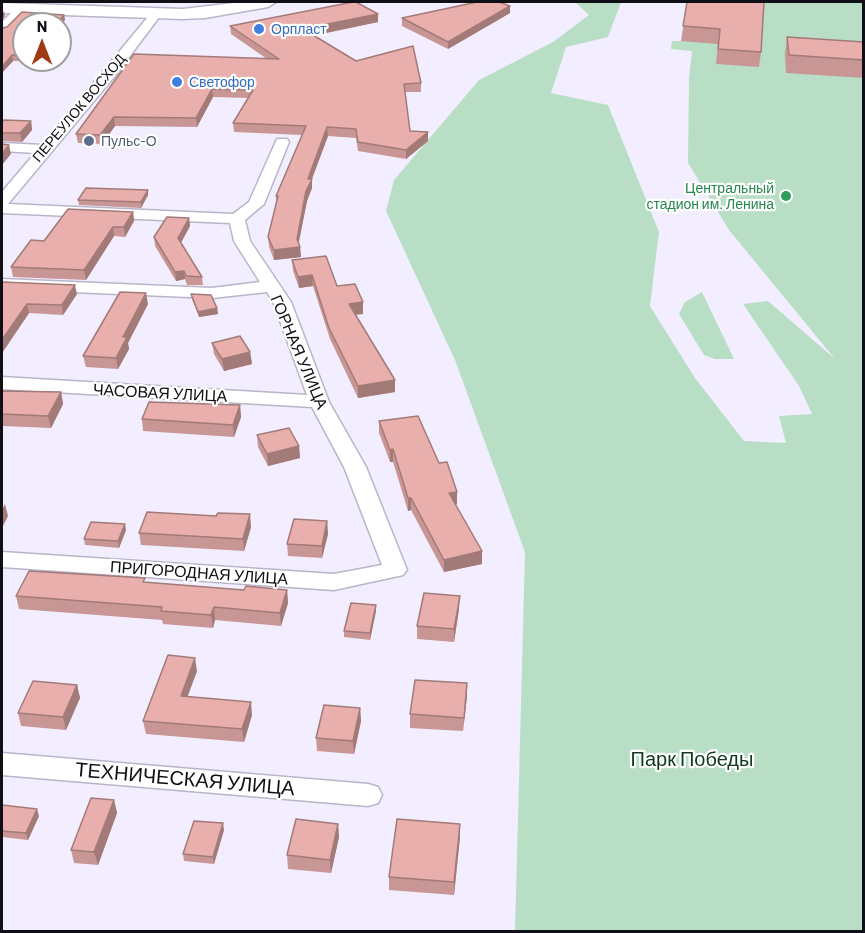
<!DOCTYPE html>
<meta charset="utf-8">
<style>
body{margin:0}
#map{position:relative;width:865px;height:933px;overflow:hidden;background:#f3eeff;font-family:Barlow,sans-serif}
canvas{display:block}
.frame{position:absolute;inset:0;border:3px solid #100f15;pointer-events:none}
.north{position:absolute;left:12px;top:12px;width:60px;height:60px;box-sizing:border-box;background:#fefffe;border:2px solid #9f9fa1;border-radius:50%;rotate:0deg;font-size:16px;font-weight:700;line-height:24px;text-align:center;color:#100f15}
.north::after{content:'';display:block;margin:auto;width:21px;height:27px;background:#a03a14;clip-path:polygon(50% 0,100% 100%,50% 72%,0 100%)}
</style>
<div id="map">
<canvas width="865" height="933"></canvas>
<div class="frame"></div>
<div class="north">N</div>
</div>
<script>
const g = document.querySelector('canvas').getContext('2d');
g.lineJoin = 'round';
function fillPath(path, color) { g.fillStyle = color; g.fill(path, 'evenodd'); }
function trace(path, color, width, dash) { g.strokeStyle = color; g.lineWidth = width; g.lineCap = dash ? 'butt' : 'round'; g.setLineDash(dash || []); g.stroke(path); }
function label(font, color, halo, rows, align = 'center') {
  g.font = font + ' Barlow,sans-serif'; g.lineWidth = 4.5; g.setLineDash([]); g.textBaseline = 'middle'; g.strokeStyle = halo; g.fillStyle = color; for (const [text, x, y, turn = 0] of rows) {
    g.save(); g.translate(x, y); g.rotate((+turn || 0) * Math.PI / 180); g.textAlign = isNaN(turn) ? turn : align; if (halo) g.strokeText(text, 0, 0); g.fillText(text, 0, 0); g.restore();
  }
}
const green = new Path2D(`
 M575 2H621L608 37 566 47 551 93 608 105 659 232 650 306 695 378 744 441 786 443 779 416 812 414 799 386 743 304 768 301 835 359 729 230 688 163 689 78 692 51 671 49 672 41H681L706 2H863V931H515L525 552 455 360 386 211 394 180 479 80 553 42 589 15Z
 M702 292 734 359H715L704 355 679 314 685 302Z`);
const street = new Path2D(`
 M21 6 25 7V11L6 31H2V22L17 7Z
 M156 10 162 14 160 16 114 77 8 204 233 214 249 202 277 139H287L289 142 264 204 245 220 250 241 291 302 329 402 366 467 407 570 403 575 334 590 2 567V552L334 574 382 565 344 467 312 407 2 389V377L307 395 273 302 267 292 212 298 2 289V279L212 288 260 282 234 241 230 223 2 213V192L35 153 2 151V143L42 145 152 12Z
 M2 753 368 784 378 787 382 795 378 803 368 806 2 775Z`);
const secondary = new Path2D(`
 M242 2H276L268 7 205 18 183 19 2 13V3L183 9Z`);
const wall = new Path2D(`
 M687 2 761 52 759 67 716 64 718 44 681 41Z
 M22 12 64 15 65 20 60 25V24H24V60H28L27 61H13L2 73V28L7 27Z
 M510 13 448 49 402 26V18Z
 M378 14V22L313 35 356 61 421 83V92H405L410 131 428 141 406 159 358 151 356 138 328 136 312 179V188L307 201 298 243 300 247 301 257 274 260 269 247 268 237 276 204V196L302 135 234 132 233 123 248 98 213 97 197 127 115 126 102 144 78 143 76 134 134 54 267 59 231 34 230 26Z
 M787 37 864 42V78L786 73 785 54Z
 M31 121 32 130 22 142 2 141V122Z
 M148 190V195L141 208 79 205 78 200Z
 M133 212 134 221 125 237 114 236 86 280 13 277 11 267 44 241Z
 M189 218 190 226 181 243 202 277 203 285H187L185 279 176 281 155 246 154 237Z
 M292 260 337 286 363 314 355 315 395 380V392L358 398 330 339 313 286 299 288 293 271Z
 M2 282 77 294 63 315 29 313 2 353Z
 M191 294 217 308 218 314 199 317 192 299Z
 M148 304 128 343 129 349 118 369 86 367 83 356Z
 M212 343 250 352 252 364 224 371 214 354Z
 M2 391 61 392 63 404 51 428 2 426Z
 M240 405 241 417 234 437 143 431 142 419Z
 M379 421 457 504 455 505 482 564 444 572 411 510 408 511 393 462H390L379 433Z
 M257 435 299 446 300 458 268 466 258 447Z
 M327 521 328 534 322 558 288 556 287 544Z
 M251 527 244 551 141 545 139 533Z
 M126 530 119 548 85 545 84 539Z
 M146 582 244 590H287L288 603 281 626 215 620 213 628 163 624 162 620 19 609 16 596Z
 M459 609 454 642 417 639V626Z
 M376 611 370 640 344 637V631Z
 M197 671 187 696 252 715 244 742 146 734 143 721Z
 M77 685 80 698 66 730 21 726 18 713Z
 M467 696 463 731 410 728V714Z
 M360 708 361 721 354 754 317 751 316 738Z
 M114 800 117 813 98 865 74 863 71 850Z
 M2 805 39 816 28 840 2 837Z
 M338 824 339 837 331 873 288 869 287 855Z
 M224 830 214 864 184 861 183 854Z
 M460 837 454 895 389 890V877Z`);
const shadedWall = new Path2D(`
 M510 6V13L448 49V42Z
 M4 11 5 16 2 20V14Z
 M378 14V22L303 38V29Z
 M64 15 65 20 60 25V24H56Z
 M12 55 13 61 2 73V67Z
 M212 89 213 97 197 127 196 118Z
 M114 117 115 126 102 144 100 135Z
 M31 121 32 130 22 142 20 133Z
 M327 127 328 136 311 181 312 179V188L307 201 298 247H300L301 257 274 260V250L297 239 308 179Z
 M428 132V141L406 159V150Z
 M9 145 11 154 2 165V154Z
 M148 190V195L141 208V202Z
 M133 212 134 221 125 237 124 227Z
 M189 218 190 226 179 246 178 238Z
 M113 227 114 236 86 280 84 270Z
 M184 271 185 279 176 281 175 272Z
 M312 275 313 286 299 288 298 277Z
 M75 285 77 294 63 315 62 305Z
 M146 293 148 304 128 343 129 349 118 369 116 358 123 337Z
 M363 302V314L350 315 349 304Z
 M27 304 29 313 2 353V340Z
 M217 308 218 314 199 317 198 312Z
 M250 352 252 364 224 371 222 359Z
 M395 380V392L358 398V386Z
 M61 392 63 404 51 428 48 416Z
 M240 405 241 417 234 437 233 425Z
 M299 446 300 458 268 466 267 454Z
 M393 449V462H390V450Z
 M457 492V504L449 506V493Z
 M408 498H411V510L408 511Z
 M5 504 8 516 2 528V510Z
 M250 514 251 527 244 551 243 539Z
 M327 521 328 534 322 558V546Z
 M125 524 126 530 119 548 118 541Z
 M482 551V564L444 572V560Z
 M287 590 288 603 281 626 280 613Z
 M460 596 459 609 454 642V629Z
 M376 605V611L370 640V633Z
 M214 607 215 620 213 628 211 615Z
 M195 658 197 671 183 709 181 696Z
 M467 683V696L463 731 464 718Z
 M77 685 80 698 66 730 63 717Z
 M251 702 252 715 244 742 242 729Z
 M360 708 361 721 354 754 353 741Z
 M114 800 117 813 98 865 94 852Z
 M37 809 39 816 28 840 26 833Z
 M223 823 224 830 214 864 213 857Z
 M338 824 339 837 331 873 330 860Z
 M460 824V837L454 895V882Z`);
const building = new Path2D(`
 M353 2H356L378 14 303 29 356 61 413 46 421 83 404 84 410 131 428 132 406 150 358 142 356 129 327 127 308 179H312L306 191 297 239 300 247 274 250 268 237 278 196H276L306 126 233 123 253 90 212 89 196 118 114 117 100 135 76 134 134 54 279 59 230 26Z
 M477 2H499L510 6 448 42 402 18Z
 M687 2H764L761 52 718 49 720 29 683 26Z
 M22 12 64 15 56 24H24V56L12 55 2 67V28L7 27Z
 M787 37 864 42V60L789 55Z
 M4 120 31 121 20 133H2V122Z
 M2 144 9 145 2 154Z
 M86 188 148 190 141 202 78 200Z
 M68 209 133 212 124 227H113L84 270 11 267 31 240 44 241Z
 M167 217 189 218 178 238 202 277 186 276 184 271 175 272 154 237Z
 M326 256 337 286 355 284 363 302 349 304 395 380 358 386 329 328 312 275 298 277 292 260Z
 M2 282 75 285 62 305 27 304 2 340Z
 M120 292 146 293 123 337H127L116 358 83 356Z
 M191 294 211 295 217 308 198 312Z
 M240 336 250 352 222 359 212 343Z
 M2 391 61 392 48 416 2 414Z
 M149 402 240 405 233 425 142 419Z
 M418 416 439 463 447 462 457 492 449 493 482 551 444 560 411 498H408L393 449 390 450 379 421Z
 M289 428 299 446 267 454 257 435Z
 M147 512 216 516 218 513 250 514 243 539 139 533Z
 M294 519 327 521 322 546 287 544Z
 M91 522 125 524 118 541 84 539Z
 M29 571 145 578 143 582 244 590 246 586 287 590 280 613 214 607 211 615 161 611 162 607 16 596Z
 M424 593 460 596 454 629 417 626Z
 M351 603 376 605 370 633 344 631Z
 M168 655 195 658 181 696 251 702 242 729 143 721Z
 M415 680 467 683 464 718 410 714Z
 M33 681 77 685 63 717 18 713Z
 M324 705 360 708 353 741 316 738Z
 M91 798 114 800 94 852 71 850Z
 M2 805 37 809 26 833 2 831Z
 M296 819 338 824 330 860 287 855Z
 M397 819 460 824 454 882 389 877Z
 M194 821 223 823 213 857 183 854Z`);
const markers = [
 [259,29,6,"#3f7fe0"],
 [177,82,6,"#3f7fe0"],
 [89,141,6,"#5c6f8a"],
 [786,196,6,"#2e9e5b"]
];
const farShopnames = [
 ["Орпласт",271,29],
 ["Светофор",189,82]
];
const farStreetnames = [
 ["ПЕРЕУЛОК ВОСХОД",79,108,-50]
];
const farServicenames = [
 ["Пульс-О",101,141]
];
const farLeisurenames = [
 ["Центральный",774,188],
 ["стадион им. Ленина",774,204]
];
const streetNames = [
 ["ГОРНАЯ УЛИЦА",299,352,67],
 ["ЧАСОВАЯ УЛИЦА",160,393,3],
 ["ПРИГОРОДНАЯ УЛИЦА",199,573,4]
];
const nearParknames = [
 ["Парк Победы",692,759]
];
const nearStreetnames = [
 ["ТЕХНИЧЕСКАЯ УЛИЦА",185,779,5]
];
fillPath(green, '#b9dec6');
trace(street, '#b9b4c8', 3);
trace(secondary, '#b9b4c8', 3);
fillPath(street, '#fff');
fillPath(secondary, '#fff');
fillPath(wall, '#c89694');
fillPath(shadedWall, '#a27a78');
fillPath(building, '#e8afac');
trace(building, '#a27a78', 1.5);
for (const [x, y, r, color] of markers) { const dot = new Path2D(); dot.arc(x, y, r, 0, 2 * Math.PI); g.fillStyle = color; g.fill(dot); trace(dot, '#fefffe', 2); }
label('14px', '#366cbe', '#fefffe', farShopnames, 'left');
label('14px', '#100f15', '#fefffe', farStreetnames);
label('14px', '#4e5e75', '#fefffe', farServicenames, 'left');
label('14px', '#27864d', '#fefffe', farLeisurenames, 'right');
label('16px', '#100f15', '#fefffe', streetNames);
label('20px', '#113823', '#fefffe', nearParknames);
label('20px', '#100f15', '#fefffe', nearStreetnames);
</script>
